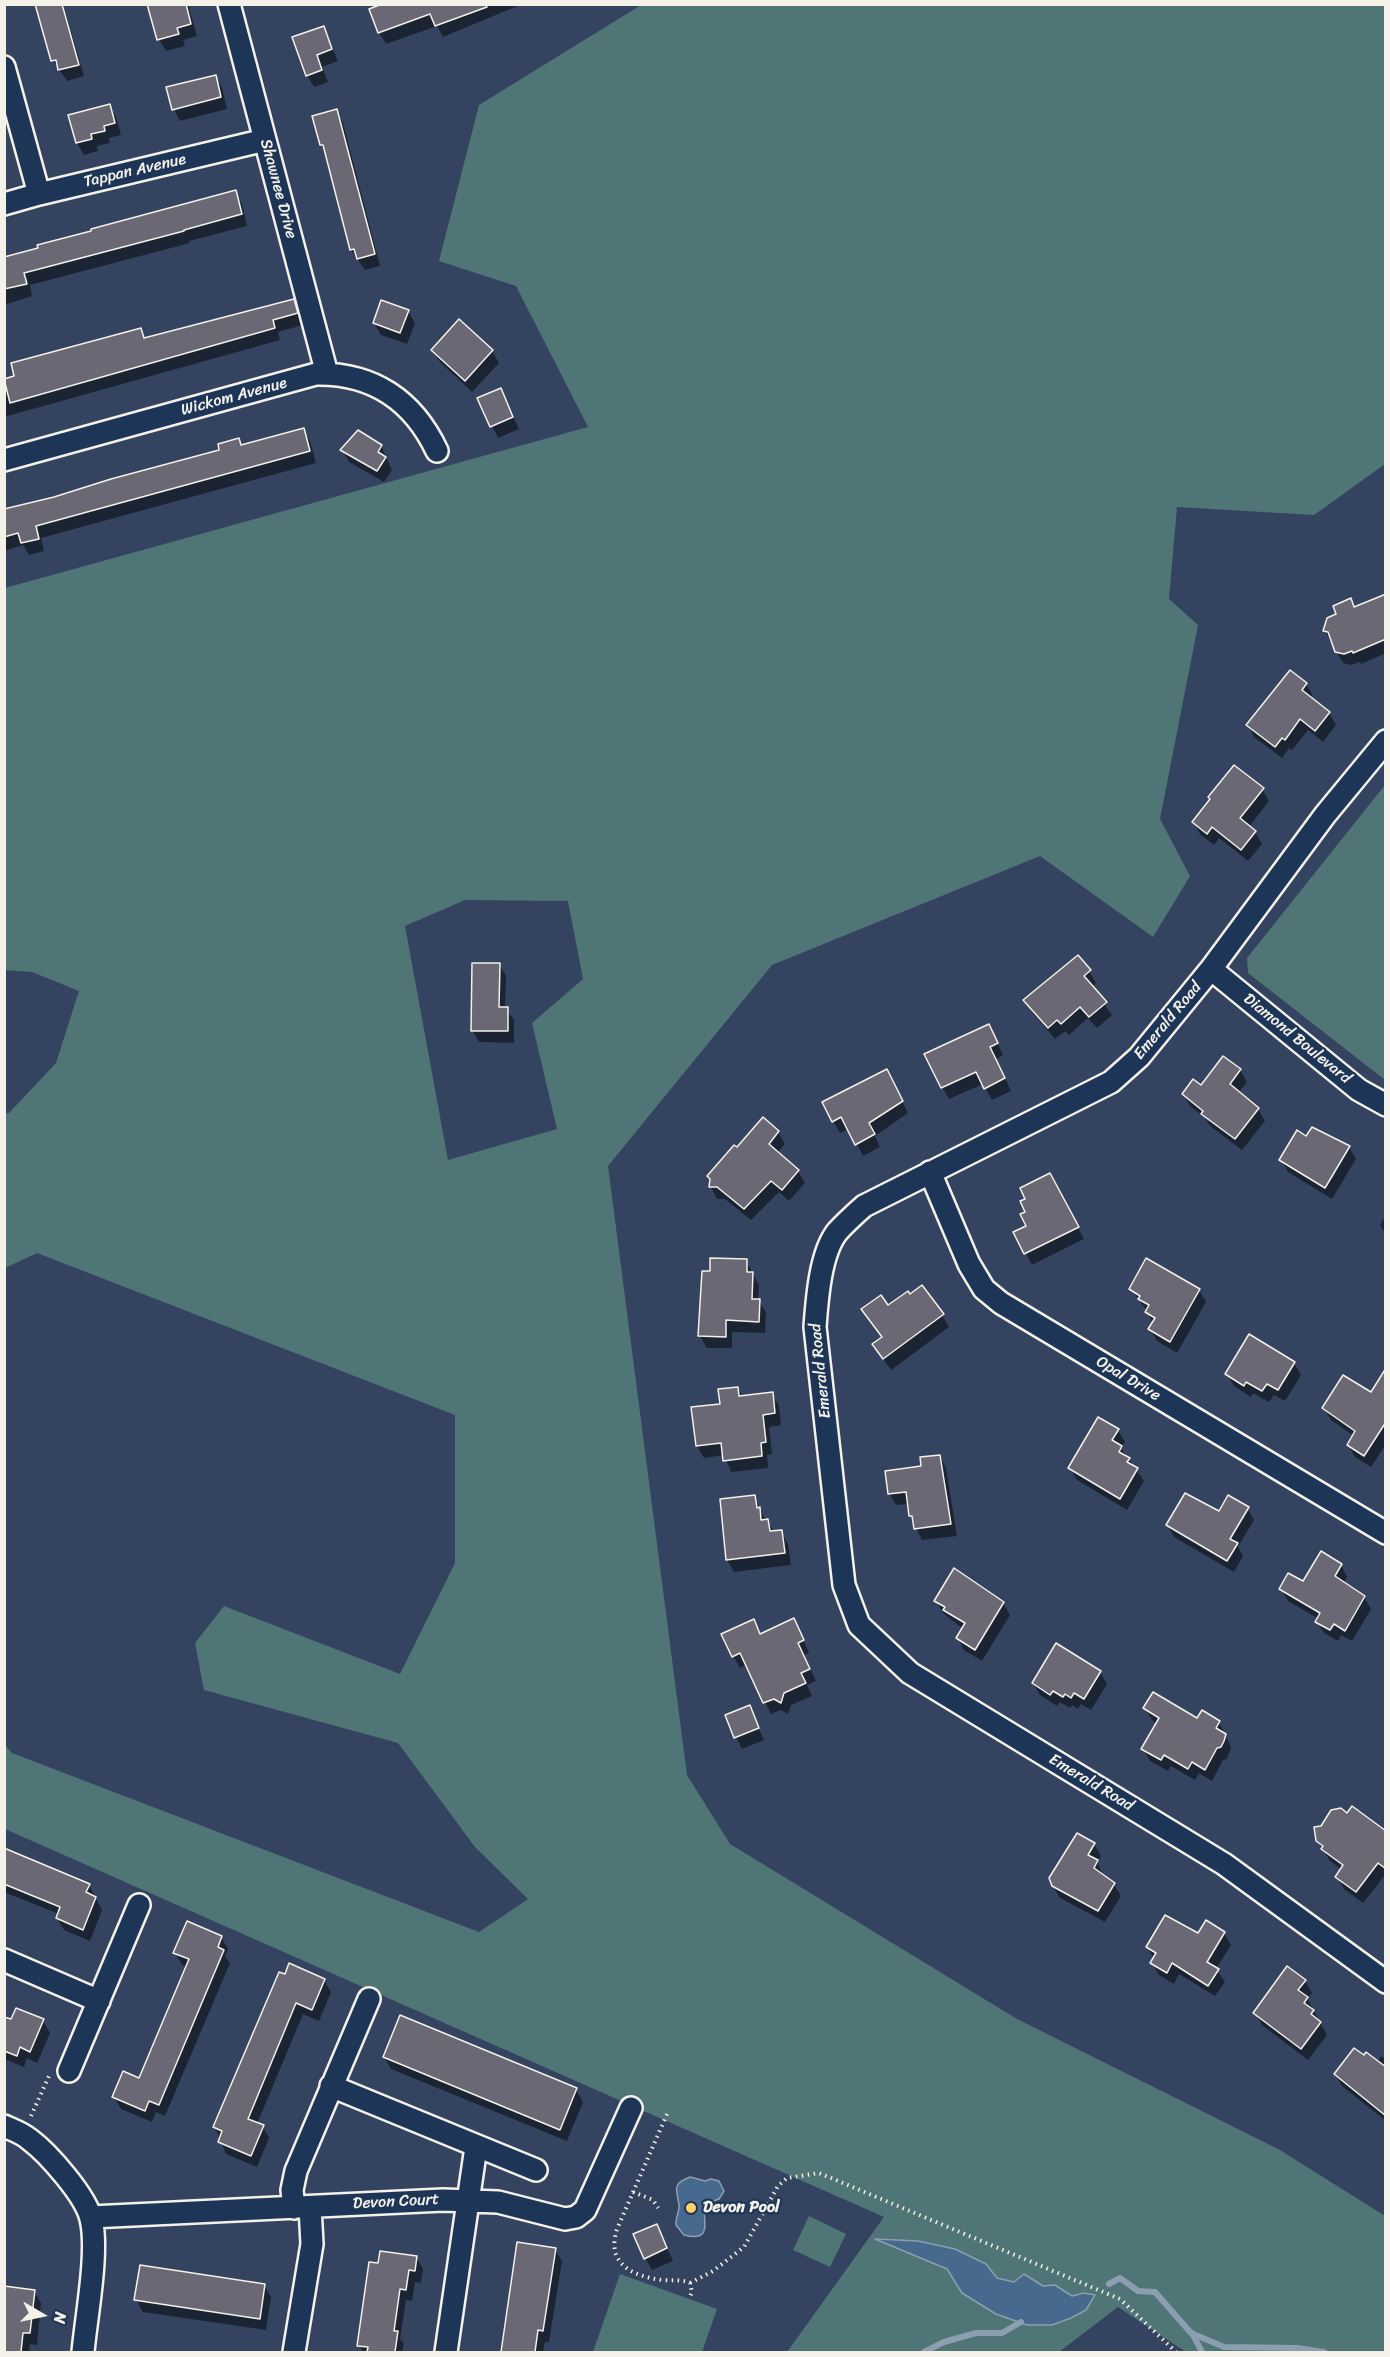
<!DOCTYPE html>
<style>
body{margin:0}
#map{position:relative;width:1390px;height:2357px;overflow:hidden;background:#344460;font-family:Sriracha,sans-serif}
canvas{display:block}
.frame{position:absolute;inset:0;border:6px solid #f4f1e8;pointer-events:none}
.north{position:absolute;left:12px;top:2285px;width:60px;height:60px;-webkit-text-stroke:4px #1d3557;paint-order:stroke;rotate:99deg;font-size:16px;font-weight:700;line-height:24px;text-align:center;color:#f4f1e8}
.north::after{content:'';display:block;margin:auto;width:21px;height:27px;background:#f4f1e8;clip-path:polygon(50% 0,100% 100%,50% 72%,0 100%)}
</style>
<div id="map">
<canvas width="1390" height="2357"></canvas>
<div class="frame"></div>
<div class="north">N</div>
</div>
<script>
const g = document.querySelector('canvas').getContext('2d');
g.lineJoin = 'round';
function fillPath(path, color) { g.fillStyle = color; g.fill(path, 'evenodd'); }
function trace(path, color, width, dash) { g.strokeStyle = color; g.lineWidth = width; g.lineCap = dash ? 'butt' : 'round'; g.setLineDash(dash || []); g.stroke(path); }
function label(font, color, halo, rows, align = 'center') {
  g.font = font + ' Sriracha,sans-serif'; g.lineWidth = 4.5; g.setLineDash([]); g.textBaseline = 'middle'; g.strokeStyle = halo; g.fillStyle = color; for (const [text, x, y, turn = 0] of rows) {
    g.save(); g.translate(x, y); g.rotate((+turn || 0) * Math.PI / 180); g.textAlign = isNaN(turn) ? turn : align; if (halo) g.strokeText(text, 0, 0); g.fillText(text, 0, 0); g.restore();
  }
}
const green = new Path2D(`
 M641 5H1385V464L1314 515 1177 507 1169 599 1198 625 1160 819 1190 876 1153 937 1040 856 772 965 608 1166 687 1775 730 1844 1017 2019 1280 2150 1385 2216V2352H1186L1118 2307 1059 2352H787L884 2217 5 1829 4 1744 12 1753 479 1932 528 1899 475 1847 398 1743 204 1690 195 1643 224 1606 400 1674 455 1563V1415L37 1253 5 1268V1113H9L56 1063 79 991 32 972 5 970V588L588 427 516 286 439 261 479 105ZM465 900 568 901 583 979 532 1023 557 1129 448 1160 405 926Z
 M1385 785V1080L1248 973 1247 958Z
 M809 2216 846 2234 830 2267 793 2250Z
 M620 2274 717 2309 702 2352H593Z`);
const water = new Path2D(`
 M690 2177 705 2181 711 2179 719 2181 724 2191 719 2199 705 2204C700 2213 717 2244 684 2235L676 2225C675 2218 680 2211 679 2205 677 2190 671 2184 690 2177Z
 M875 2239 918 2241 955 2249 986 2264 997 2278 1014 2282 1024 2274 1043 2286 1055 2285 1072 2296 1084 2293 1095 2295 1086 2310 1071 2318 1052 2325H1027L996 2314 962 2293 947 2269Z`);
const shadow = new Path2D(`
 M37 4H63L84 76 67 81 61 72H60L53 61Z
 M151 4H188L197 36 183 40 185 46 166 51 159 39Z
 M386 4H522L443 37 437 26 386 44 379 32Z
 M323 28 338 61 322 67 328 82 314 87 307 75Z
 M215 76 222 88 227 109 180 121 174 109Z
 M109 105 116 117 121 135 109 138 110 143 97 146 98 151 84 155 77 143Z
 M336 111 343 123 380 266 365 270 351 250 327 155 321 145Z
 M235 192 242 204 247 226 189 241 190 243 30 285 32 296 4 305V258Z
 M293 300 300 312 303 325 278 332 280 340 4 417V380L140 330 146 339Z
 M408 311 415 323 407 344 381 335 374 323Z
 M433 351H492L499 363 472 392 440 362Z
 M500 390 519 429 498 438 479 399Z
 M303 430 310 441 316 463 41 538 44 551 29 555 23 545 4 551V511L54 499 221 451 238 439 242 446Z
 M381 446 392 470 384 482 349 462 342 450Z
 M1386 596V658L1384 654 1361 664 1360 662 1351 665 1343 663 1325 631 1351 600 1355 608Z
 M1290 672 1306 684 1313 696 1311 699 1329 713 1336 725 1323 742 1308 730 1292 750 1289 748 1282 758 1254 737 1248 725Z
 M1262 789 1269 801 1249 827 1255 832 1262 844 1248 861 1219 838 1214 845 1200 834 1194 822Z
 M499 964 506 976 505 1008 514 1020V1043L479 1042 472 1030Z
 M1089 971 1096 983 1092 987 1112 1015 1097 1028 1088 1018 1069 1035 1065 1031 1055 1039 1032 1012 1025 1000Z
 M995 1038 1003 1055 996 1059 1011 1091 992 1100 983 1084 949 1099 942 1087Z
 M1240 1070 1247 1082 1239 1092 1258 1109 1265 1121 1242 1150 1210 1126 1205 1118 1190 1106 1183 1094Z
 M893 1083 908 1113 875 1136 880 1147 863 1156 849 1129 840 1133 833 1121Z
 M778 1132 785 1144 777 1153 798 1171 805 1183 789 1201 779 1192 751 1220 725 1199H717L711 1187 737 1150Z
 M1307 1138 1349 1147 1356 1159 1332 1199 1288 1172 1281 1160Z
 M1056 1186 1084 1239 1032 1265 1015 1233 1028 1227Z
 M1386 1215V1235L1380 1225Z
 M746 1261 759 1285 758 1300 766 1312 765 1333 732 1332V1348H707L700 1336 711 1273Z
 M1131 1289 1199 1290 1206 1302 1177 1353 1157 1341 1150 1329 1153 1324 1147 1311Z
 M888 1307 942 1315 949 1327 891 1370 881 1356 883 1339 863 1310Z
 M1294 1363 1301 1375 1285 1401 1274 1395 1269 1402 1253 1393 1251 1397 1234 1386 1227 1374Z
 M1386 1386V1444L1371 1467 1355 1457 1348 1445 1354 1436 1331 1420 1324 1408 1371 1394Z
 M738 1388 743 1397 772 1394 779 1406 781 1425 769 1427 772 1454 767 1455 768 1468 731 1472 724 1455 704 1458 697 1446 693 1409 722 1405Z
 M1118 1430 1125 1442 1121 1448 1144 1481 1127 1510 1077 1480 1070 1468Z
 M940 1456 946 1468 957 1536 922 1540 910 1515 909 1504 896 1505 889 1493Z
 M754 1496 766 1521 775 1532H781L788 1544 791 1565 734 1572 727 1560 721 1500Z
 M1247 1508 1254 1520 1238 1547 1243 1556 1234 1572 1174 1537 1168 1525Z
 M1341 1565 1347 1577 1344 1583 1364 1597 1371 1609 1352 1641 1341 1635 1338 1641 1324 1633 1317 1622 1319 1619 1288 1601 1281 1589 1303 1584Z
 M954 1570 1003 1603 1010 1615 982 1661 964 1650 958 1638 963 1629 943 1613 936 1601Z
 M753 1621 761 1635 800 1632 809 1653 804 1655 816 1681 807 1685 812 1696 791 1705 788 1714 781 1710 771 1714 747 1665 740 1668 733 1656Z
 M1100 1672 1107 1684 1091 1710 1081 1704 1078 1709 1072 1705 1070 1708 1060 1702 1057 1706 1040 1695 1033 1683Z
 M749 1707 764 1740 742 1749 736 1737Z
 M1145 1708 1219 1722 1231 1747 1227 1759 1223 1760 1212 1781 1199 1773 1195 1780 1171 1766 1168 1771 1150 1761 1143 1749 1158 1724 1152 1720Z
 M1322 1828 1386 1833V1874L1363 1903 1344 1889 1337 1877 1342 1870 1330 1861 1317 1840Z
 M1094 1844 1101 1856 1097 1862 1103 1875 1114 1884 1121 1896 1105 1922 1060 1898 1053 1886Z
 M4 1850 89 1885 102 1910 90 1941 64 1930 57 1918 59 1914 4 1892Z
 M1224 1933 1231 1945 1216 1969 1225 1982 1215 1996 1179 1974 1174 1984 1159 1975 1152 1963 1154 1959 1147 1947 1199 1935Z
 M221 1937 228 1949 225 1956 230 1963 165 2116 156 2112 152 2122 121 2109 114 2097 140 2080 187 1967 182 1965 175 1953Z
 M280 1974 324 1980 331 1992 319 2021 303 2014 257 2124 263 2127 269 2138 257 2167 226 2154 215 2127Z
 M1305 1981 1312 1993 1307 1998 1327 2035 1308 2060 1262 2025 1255 2013Z
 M4 2018 12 2021H43L50 2033 37 2063 27 2058 24 2067 4 2059Z
 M1381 2056 1386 2060V2121L1342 2086 1335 2074 1377 2062Z
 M384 2057 576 2090 583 2102 567 2141 391 2069Z
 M657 2226 673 2261 652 2270 645 2258Z
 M519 2244 555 2250 562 2261 549 2342H545L543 2352H502Z
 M416 2257 423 2269 421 2283 415 2282 412 2301 406 2300 400 2339 404 2344 402 2352H363L359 2345 379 2265Z
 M264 2285 271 2297 266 2330 143 2312 136 2300Z
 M4 2288 34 2291 41 2303 37 2345 30 2344 29 2352H4Z`);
const stream = new Path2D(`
 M1109 2284 1120 2278 1138 2291 1155 2292 1191 2333 1224 2347 1297 2348 1324 2352
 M1192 2333 1202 2352
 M924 2352 944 2342 976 2333H1002L1021 2322`);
const building = new Path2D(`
 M35 4H62L79 65 58 70 56 60 51 61Z
 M147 4H186L191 24 177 28 179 34 157 40Z
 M382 4H486L487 7 435 26 430 14 378 33 369 9Z
 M324 26 332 49 317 55 322 70 306 76 292 37Z
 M216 75 221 97 172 110 166 87Z
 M110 104 115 123 104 126 105 131 91 134 92 139 76 143 68 115Z
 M337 109 375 254 357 259 354 249 350 250 323 145H320L312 116Z
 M236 190 242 214 184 230V231L24 273 27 284 4 289V257L38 248 37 245 91 231V229Z
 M294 299 298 313 273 320 275 328 10 403 4 379 14 376 11 363 141 328 144 338Z
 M381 300 409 310 400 333 373 323Z
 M459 319 493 350 465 381 431 350Z
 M501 388 513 417 490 427 477 398Z
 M304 428 310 451 36 526 39 539 21 543 18 533 4 537V509L54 497 111 479 219 450 218 444 239 438 241 445Z
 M358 430 382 445 378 452 386 457 377 471 340 450Z
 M1386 594V639L1353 653 1352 651 1344 654 1335 652 1328 632 1323 631 1327 618 1336 614 1333 606 1351 598 1354 607Z
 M1290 670 1307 683 1302 690 1330 712 1315 731 1300 719 1285 740 1282 738 1275 747 1246 725Z
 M1234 765 1264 788 1240 818 1256 831 1241 850 1212 827 1207 834 1192 822 1210 799 1208 797Z
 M1078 955 1091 970 1084 976 1107 1002 1089 1017 1080 1007 1061 1024 1057 1020 1048 1028 1023 1000Z
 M472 963H500L499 1007H508V1031H471Z
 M989 1024 998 1043 990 1047 1005 1078 984 1089 976 1072 941 1088 924 1054Z
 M1223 1056 1241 1069 1230 1084 1259 1108 1235 1139 1201 1114 1203 1111 1182 1094 1193 1079 1201 1085Z
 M887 1069 903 1101 869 1123 875 1134 855 1145 841 1117 832 1122 822 1102Z
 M763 1117 779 1131 769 1144 799 1170 782 1190 771 1181 744 1209 717 1187H709L710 1179 707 1176 734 1145 737 1147Z
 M1312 1127 1350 1146 1325 1188 1279 1160 1297 1130 1306 1136Z
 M1050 1173 1079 1227 1024 1254 1013 1232 1026 1226 1020 1214 1025 1212 1020 1201 1025 1199 1020 1188Z
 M710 1258 747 1259V1272H753L752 1299H760L759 1322 726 1320V1337L698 1336 702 1271H710Z
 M1146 1258 1200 1289 1170 1342 1148 1329 1155 1318 1145 1312 1149 1305 1138 1299 1140 1296 1129 1289Z
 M922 1285 944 1314 883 1359 872 1344 882 1337 861 1309 881 1295 888 1305 908 1291 910 1294Z
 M1249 1334 1295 1362 1278 1390 1267 1384 1262 1391 1246 1382 1244 1386 1225 1374Z
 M1386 1368V1422L1364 1456 1347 1445 1355 1431 1322 1408 1343 1375 1371 1392Z
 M738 1387 739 1396 773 1392 775 1413 763 1415 766 1442 761 1443 762 1456 723 1461 721 1443 696 1446 691 1407 720 1404 718 1389Z
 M1098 1417 1119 1429 1112 1440 1122 1446 1119 1452 1130 1458 1127 1462 1138 1468 1120 1499 1068 1468Z
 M940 1455 951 1524 914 1529 912 1516H909L906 1492 888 1494 885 1471 921 1466 920 1457Z
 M1185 1493 1219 1511 1228 1495 1249 1507 1230 1539 1238 1543 1227 1561 1166 1525Z
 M755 1495 757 1508 760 1507 761 1520 768 1519 770 1531 782 1530 785 1553 726 1560 720 1499Z
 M1321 1551 1342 1564 1335 1576 1365 1596 1345 1631 1334 1624 1330 1630 1315 1622 1320 1613 1279 1589 1288 1573 1303 1581Z
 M954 1568 1004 1602 975 1650 956 1638 965 1623 943 1610 945 1607 934 1601Z
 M794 1618 804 1640 798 1643 810 1669 801 1673 806 1683 784 1693 781 1703 774 1699 763 1703 740 1653 732 1657 721 1634 754 1619 760 1634Z
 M1056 1643 1101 1671 1084 1699 1074 1693 1071 1698 1065 1694 1063 1697 1053 1691 1050 1695 1032 1683Z
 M1153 1692 1197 1718 1202 1710 1220 1721 1216 1728 1226 1734 1224 1741 1221 1747 1217 1748 1205 1770 1192 1762 1188 1769 1164 1755 1161 1760 1141 1749 1159 1718 1143 1708Z
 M750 1705 759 1728 734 1738 725 1715Z
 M1352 1806 1386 1831V1869L1378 1863 1356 1892 1335 1877 1343 1865 1321 1849 1323 1846 1316 1841 1314 1827 1321 1826 1331 1810 1341 1808 1347 1813Z
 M1077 1833 1095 1843 1088 1855 1098 1860 1094 1868 1115 1883 1098 1911 1052 1886 1049 1878Z
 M4 1848 90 1884 86 1892 96 1897 83 1930 56 1918 60 1907 4 1884Z
 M1165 1915 1198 1933 1206 1920 1225 1932 1207 1962 1219 1969 1208 1986 1172 1963 1167 1973 1150 1963 1156 1953 1146 1947Z
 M187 1921 222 1936 218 1947 224 1950 159 2105 149 2101 145 2111 112 2097 123 2071 139 2078 189 1959 173 1953Z
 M289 1963 325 1979 312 2010 296 2003 248 2119 264 2125 251 2156 218 2142 222 2131 213 2127 279 1972 285 1974Z
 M1287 1966 1306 1980 1298 1990 1308 1997 1304 2003 1314 2010 1311 2014 1321 2022 1301 2049 1253 2013Z
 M16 2008 44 2019 30 2052 20 2047 17 2056 4 2051V2017L11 2019Z
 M400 2015 577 2088 560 2130 383 2057Z
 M1354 2048 1364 2055 1366 2052 1386 2067V2116L1334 2074Z
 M657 2224 667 2248 644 2259 633 2234Z
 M517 2242 556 2248 543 2331 538 2330 535 2352H501Z
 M380 2251 417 2256 415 2271 409 2270 406 2290 400 2289 394 2331H398L395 2352H367L368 2347 357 2346 369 2262 378 2263Z
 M140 2265 265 2284 260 2319 134 2300Z
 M4 2286 35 2290 30 2333H23L21 2352H4Z`);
const path = new Path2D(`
 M667 2114 617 2229C606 2263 631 2276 662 2280 672 2281 681 2279 690 2283L692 2292 689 2299
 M31 2116 49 2076
 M633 2192 653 2200 658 2208
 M690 2283 713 2271 744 2247 778 2186 787 2178 819 2173 1120 2299 1176 2352`);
const minor = new Path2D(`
 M229 4 327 374
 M4 67 39 194
 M4 204 39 194 265 140
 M4 460 316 374C373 373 413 400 437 451
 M1386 741 1325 815 1211 969 1139 1057 1111 1082 864 1206C855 1214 845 1223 837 1232 820 1254 817 1300 815 1327L844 1585 859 1625 910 1673 1224 1864 1386 1982
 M1211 969 1359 1090 1386 1105
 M930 1172 969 1264 984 1289 1001 1303 1386 1533
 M4 1960 99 2001
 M69 2071 139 1905
 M331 2086 536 2170
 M4 2126C13 2130 22 2133 29 2139 48 2153 86 2196 91 2219 99 2251 86 2318 83 2352
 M294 2208 292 2190 296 2171 369 1999
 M91 2217 443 2200 498 2202 565 2219 576 2217 585 2210 631 2108
 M294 2352 312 2244 310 2207
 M446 2352 476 2147`);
const markers = [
 [691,2208,6,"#ffd166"]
];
const streetNames = [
 ["Tappan Avenue",135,171,-13],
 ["Shawnee Drive",278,189,75],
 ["Wickom Avenue",234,397,-15],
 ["Emerald Road",1168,1021,-50],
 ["Diamond Boulevard",1297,1039,39],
 ["Emerald Road",821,1371,-96],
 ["Opal Drive",1128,1379,31],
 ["Emerald Road",1091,1783,31],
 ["Devon Court",396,2202,-3]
];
const poiNames = [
 ["Devon Pool",703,2208]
];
fillPath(green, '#507576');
fillPath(water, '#47698d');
trace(water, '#8c9fb1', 1.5);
fillPath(shadow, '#0007');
trace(stream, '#8c9fb1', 6);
fillPath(building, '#6a6874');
trace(building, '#f4f1e8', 1.5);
trace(minor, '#f4f1e8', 26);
trace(path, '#f4f1e8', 4, [1.5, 4.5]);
trace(minor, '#1d3557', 21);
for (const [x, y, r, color] of markers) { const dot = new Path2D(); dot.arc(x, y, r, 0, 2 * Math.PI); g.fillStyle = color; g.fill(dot); trace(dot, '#1d3557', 2); }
label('16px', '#f4f1e8', '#1d3557', streetNames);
label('bold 16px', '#f4f1e8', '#1d3557', poiNames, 'left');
</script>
